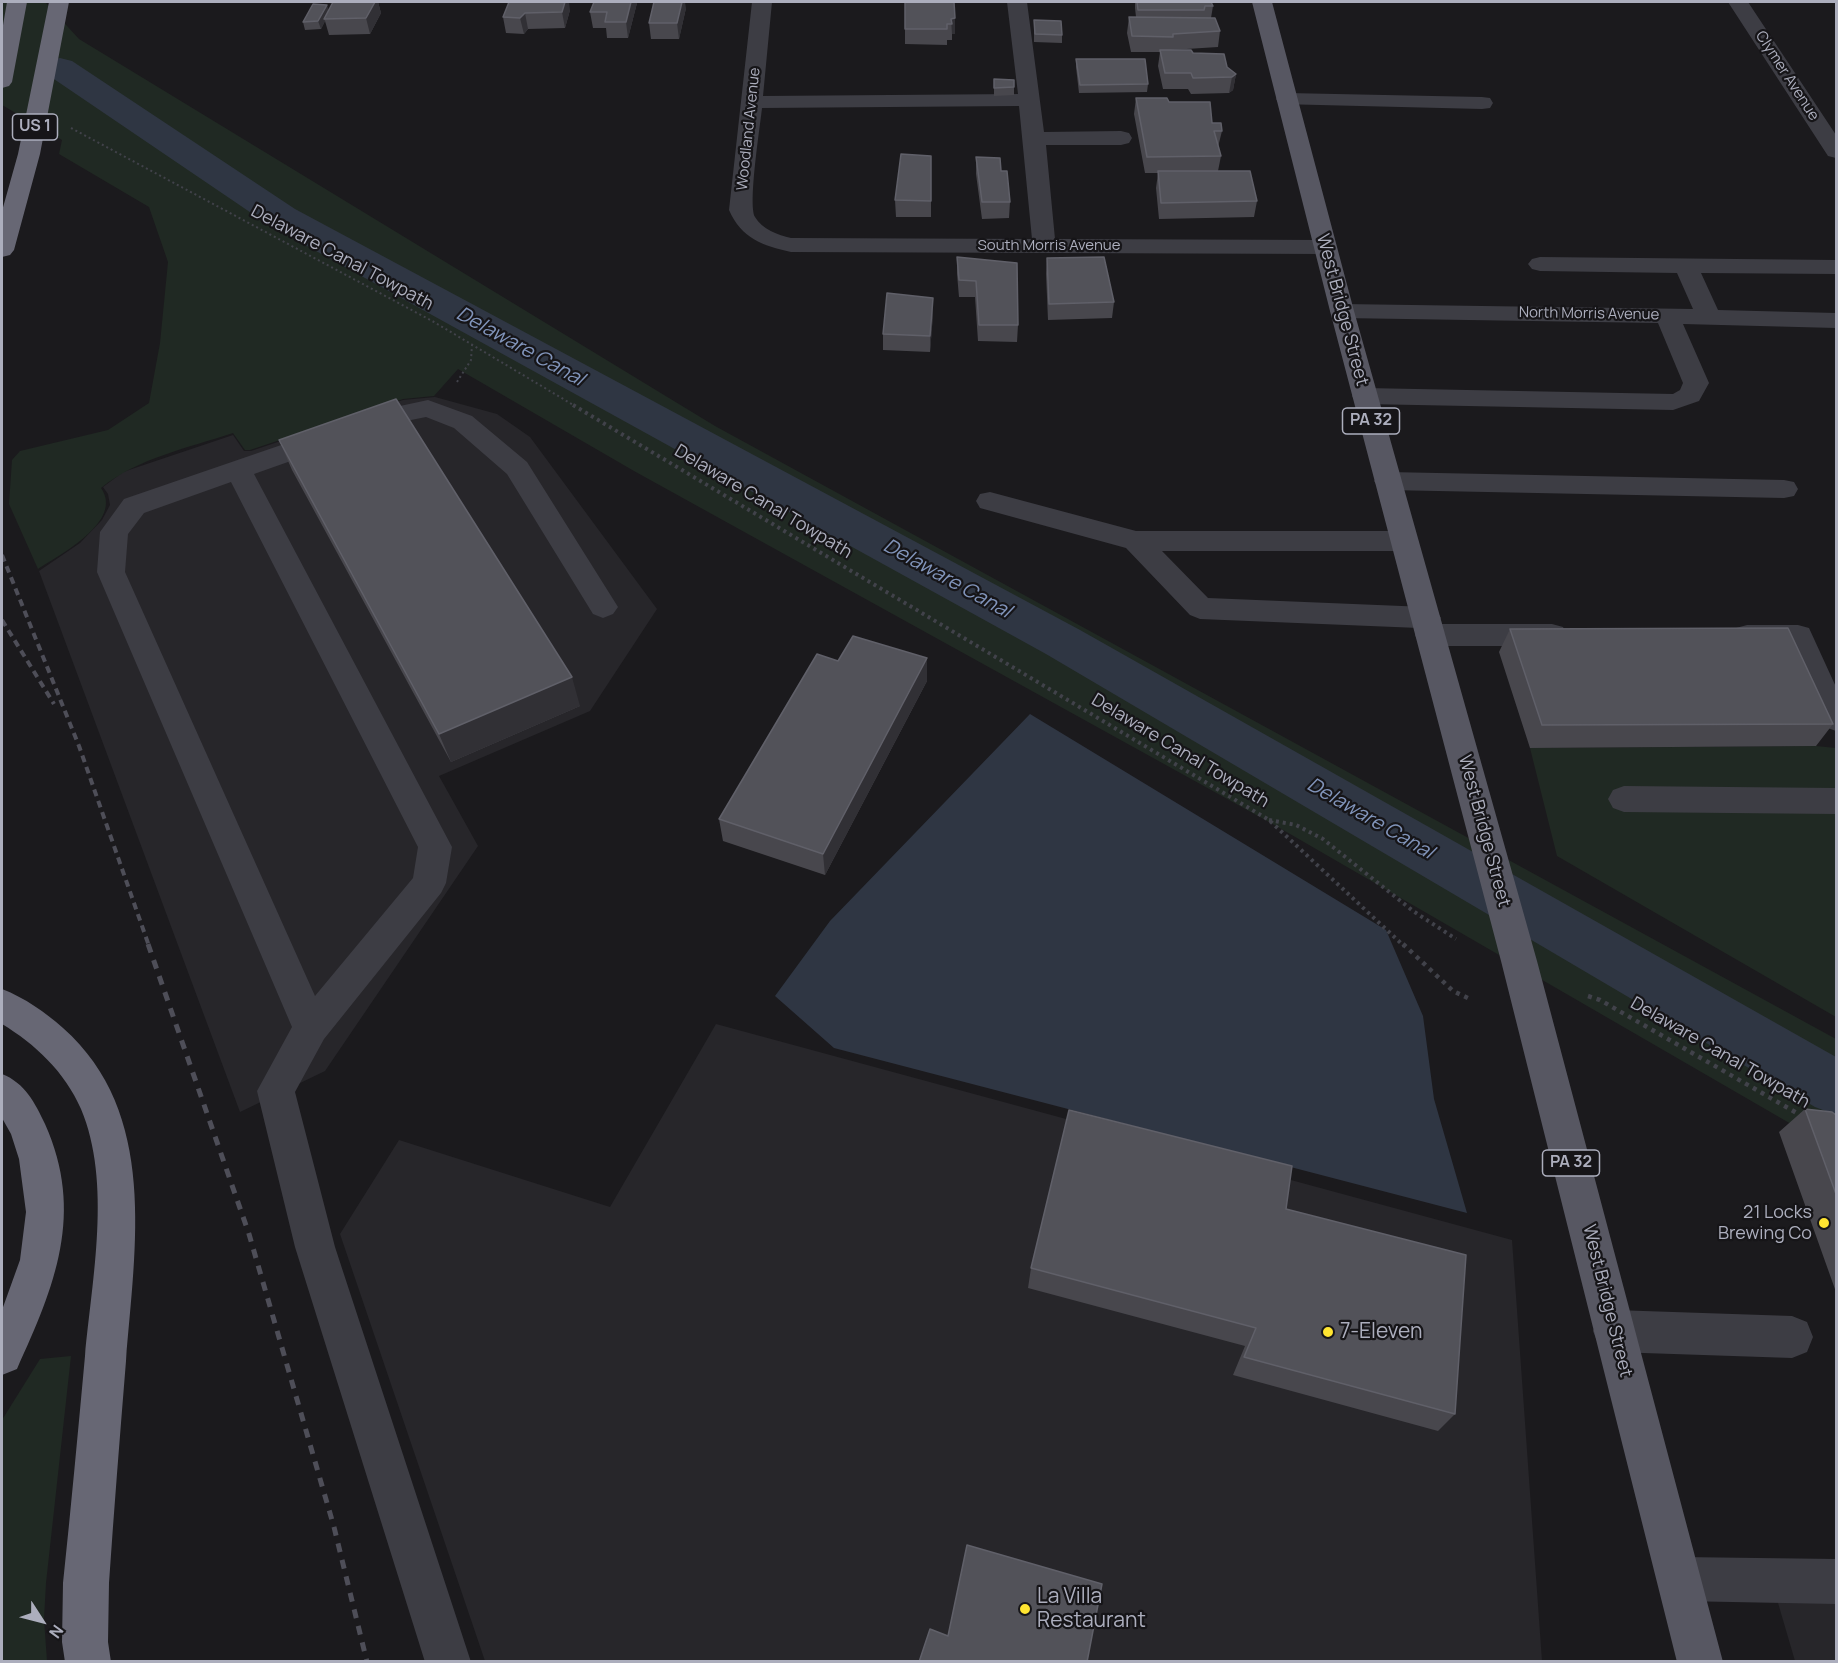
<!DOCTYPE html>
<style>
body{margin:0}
#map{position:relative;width:1838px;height:1663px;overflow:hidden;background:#1b1a1d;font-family:Manrope,sans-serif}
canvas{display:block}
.frame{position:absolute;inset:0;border:3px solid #acaebd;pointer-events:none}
.north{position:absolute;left:12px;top:1591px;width:60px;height:60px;-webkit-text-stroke:4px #161518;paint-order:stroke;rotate:126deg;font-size:16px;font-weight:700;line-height:24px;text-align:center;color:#acaebd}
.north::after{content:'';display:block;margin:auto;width:21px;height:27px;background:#acaebd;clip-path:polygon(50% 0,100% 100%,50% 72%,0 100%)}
</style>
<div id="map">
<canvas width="1838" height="1663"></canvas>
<div class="frame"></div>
<div class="north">N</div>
</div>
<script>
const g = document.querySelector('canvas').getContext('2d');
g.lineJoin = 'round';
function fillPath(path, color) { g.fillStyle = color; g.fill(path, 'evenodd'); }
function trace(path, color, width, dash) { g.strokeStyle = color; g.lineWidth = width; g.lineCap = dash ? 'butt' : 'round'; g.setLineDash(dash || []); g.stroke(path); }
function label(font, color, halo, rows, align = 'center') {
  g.font = font + ' Manrope,sans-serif'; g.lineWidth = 4.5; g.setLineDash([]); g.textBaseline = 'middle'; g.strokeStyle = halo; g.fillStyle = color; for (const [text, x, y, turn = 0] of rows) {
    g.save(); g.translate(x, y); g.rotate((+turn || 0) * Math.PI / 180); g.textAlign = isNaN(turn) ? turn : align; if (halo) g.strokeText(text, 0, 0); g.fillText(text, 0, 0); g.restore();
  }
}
const built = new Path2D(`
 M435 397 497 414 530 437 657 609 590 711 439 776 478 846 325 1071 240 1112 39 571 80 543 102 520 110 505 108 494 103 487 123 472 233 435 244 451H251L403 400Z
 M716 1024 1512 1240 1542 1661H485L340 1234 399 1140 610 1207Z
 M1771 1579 1836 1586V1661H1795Z`);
const green = new Path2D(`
 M2 2H45L79 39 715 426 1836 1039V1150L1278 827 634 471 458 369 434 396 403 399 250 450H245L233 433C188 448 138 458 101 488 124 521 61 554 38 569L9 504 12 460 20 451 108 430 149 403 160 343 168 262 149 207 59 154 62 140 2 105Z
 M1816 746 1836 748V1017L1557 856 1530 748Z
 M71 1356 46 1583 44 1619 47 1661H2V1420L40 1359Z`);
const water = new Path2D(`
 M1030 714 1386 930 1423 1016 1434 1099 1467 1213 834 1048 775 996 830 921Z`);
const canal = new Path2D(`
 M60 58 72 61 295 209 1080 630 1836 1057V1115L1815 1107 1046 654 269 225 48 75 43 68 48 61Z`);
const pathFar2 = new Path2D(`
 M71 128 434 322 575 406
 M457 382 471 360 472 345`);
const pathFar1 = new Path2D(`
 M573 405 1269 820 1404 946
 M1269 820 1296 825 1323 839 1413 911 1456 939`);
const path = new Path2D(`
 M1403 944 1453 991 1468 998
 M1588 996 1600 1000 1802 1116`);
const minor = new Path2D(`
 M752 2H772L763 96 1018 94 1007 2H1027L1044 132 1121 131 1129 133 1132 138 1129 143 1121 145H1046L1055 239 1325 240 1333 242 1337 247 1333 252 1325 254 791 252C763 246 741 238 729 210ZM1019 106 1032 239 791 238C778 235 762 229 755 217 748 203 760 128 762 108Z
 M1728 2H1748L1836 135V158L1828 156Z
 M1287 93 1482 97 1490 98 1493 103 1490 108 1482 109 1279 104 1276 99 1279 94Z
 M1540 257 1836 260V274L1701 273 1718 310 1836 313V328L1683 324 1709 383 1699 401 1673 410 1365 404 1356 402 1352 396 1356 390 1365 388 1673 394 1680 390 1683 383 1658 323 1342 318 1333 316 1330 311 1333 306 1342 304 1693 309 1677 273 1540 271 1532 269 1528 264 1532 259Z
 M428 400 472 416 527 462 618 607 613 614 603 618 593 614 507 474 454 428 426 417 401 422 254 474 452 847 446 883 441 893 324 1039 295 1092 335 1247 471 1662H425L295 1247 257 1091 292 1027 97 572 100 532 124 499 386 409ZM231 482 418 847 413 878 315 996 125 572 128 534 144 513Z
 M1388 472 1784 480 1794 482 1798 489 1794 496 1784 498 1388 490 1378 487 1374 481 1378 475Z
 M990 492 1136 531H1404L1414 534 1418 541 1414 548 1404 551H1162L1208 598 1426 607 1436 610 1441 618 1437 624H1552L1563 627 1567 635 1563 643 1552 646H1430L1419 643 1415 635 1419 628 1200 619 1190 615 1126 548 980 508 976 501 980 494Z
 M1747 625H1798L1809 628 1836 687V731L1825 727 1788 647H1747L1736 644 1732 636 1736 628Z
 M1624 786 1836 788V814L1624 812 1613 808 1608 799 1613 790Z
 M1614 1310 1792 1316 1807 1322 1813 1337 1807 1352 1792 1358 1614 1352 1599 1346 1593 1331 1599 1316Z
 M1680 1557 1836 1559V1604L1680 1601 1664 1595 1658 1579 1664 1563Z`);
const major = new Path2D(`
 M1252 2H1272L1354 311 1537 961 1723 1662H1677L1501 961 1330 311Z`);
const highway = new Path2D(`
 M7 2H27L12 82 9 86 2 88V31Z
 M49 2H69L40 154 14 250 10 255 2 257V211L18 154Z
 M2 989C25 998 45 1012 63 1028 159 1113 135 1247 126 1361 120 1435 114 1509 109 1583L108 1642 111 1662H65L62 1642 63 1583C71 1507 78 1432 85 1356 92 1279 112 1183 81 1109 65 1072 35 1044 2 1024Z
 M2 1074C25 1083 35 1103 45 1124 85 1213 55 1286 17 1369L2 1375V1310L20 1260 26 1212 19 1159 11 1134 2 1118Z`);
const railFar1 = new Path2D(`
 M2 555 79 746 149 946
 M2 620 54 704`);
const rail = new Path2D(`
 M148 944 249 1234 334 1527 367 1662`);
const wall = new Path2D(`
 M333 2H378L381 13 370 34 329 35 325 21 321 29 305 30 303 22 329 10Z
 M509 2 570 10 565 28 528 29 524 34 506 33 503 17Z
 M905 2H954L955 34H952V40H947V45L905 44Z
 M1135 2H1211L1213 6 1211 18 1220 31 1218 47 1171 50 1193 53 1227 67 1236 74 1233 90 1229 93 1191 94 1188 89H1163L1158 66 1160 52H1131L1127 33 1129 17H1136L1135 8Z
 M637 3 628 38H607L606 28H593L590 12Z
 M686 8 679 39H651L649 23Z
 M1034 20 1062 35V43L1034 42Z
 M1076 59 1148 84 1147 92 1079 93 1076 67Z
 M994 79 1014 80V95L994 96Z
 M1136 98 1169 102 1212 123 1222 131 1218 147 1221 156 1218 171 1257 201 1254 217 1159 219 1156 188 1158 173H1145L1134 114Z
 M931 156V217H896L895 200Z
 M976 157 1001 171 1010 202 1009 218 982 219 976 174Z
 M957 257 1018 325 1017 342 978 341 975 297H959L957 274Z
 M1047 258 1114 302 1112 318 1048 320 1046 274Z
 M933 314 930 352 883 350V334Z
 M279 440 580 706 451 762 292 470Z
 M1510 629 1833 724 1816 746 1530 748 1499 652Z
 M838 661 927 681 825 875 723 841 719 819Z
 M1805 1109 1836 1115V1292L1779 1132Z
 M1286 1209 1455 1414 1438 1431 1233 1375 1245 1346 1028 1288 1031 1268Z`);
const shadedWall = new Path2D(`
 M375 2H378L381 13 370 34 366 18Z
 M565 2H569L570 10 565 28 562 12Z
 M631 2H637V3L628 38 626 22Z
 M682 2H685L686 8 679 39 677 23Z
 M327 5 330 13 324 19 325 21 321 29 318 21Z
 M525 13 528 29 524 34 520 18Z
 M955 18V34H952L951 19Z
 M1236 74 1233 90 1229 93 1232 77Z
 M933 298V314L930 352V336Z
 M927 658V681L825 875 823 854Z
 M572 677 580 706 451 762 439 734Z`);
const building = new Path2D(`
 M333 2H375L366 18 324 19Z
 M509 2H565L562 12 525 13 520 18 503 17Z
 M594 2H631L626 22H605L607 12H590Z
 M654 2H682L677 23H649Z
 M905 2H954L955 18 951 19 952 24H947V29H905Z
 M1137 2H1211L1213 6H1205L1204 10H1138Z
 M313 4 327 5 318 21 303 22Z
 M1129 17 1215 18 1220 31 1173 34V37L1132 36Z
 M1034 20 1061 21 1062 35 1035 34Z
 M1160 50H1191L1193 53 1224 54 1227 67 1236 74 1232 77 1193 78 1191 73H1165Z
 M1076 59H1145L1148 84 1080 85Z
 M994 79 1014 80V87L994 88Z
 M1136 98H1167L1169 102H1210L1212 123H1221L1222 131H1214L1221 156 1147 157Z
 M901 154 931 156V201L895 200Z
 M976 157 1000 158 1001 171H1007L1010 202H982Z
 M1158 171H1250L1257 201 1161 203Z
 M957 257 1017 263 1018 325H979L976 281 959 280Z
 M1104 257 1114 302 1049 304 1047 258Z
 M887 293 933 298 930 336 883 334Z
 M396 399 572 677 439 734 279 440Z
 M1788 628 1833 724 1542 725 1510 629Z
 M853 636 927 658 823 854 719 819 817 654 838 661Z
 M1805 1109 1832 1112 1836 1115V1194Z
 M1069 1110 1292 1166 1286 1209 1466 1255 1455 1414 1244 1357 1256 1328 1031 1268Z
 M967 1545 1102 1584 1087 1662H919L930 1629 948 1636Z`);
const markers = [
 [1824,1223,6,"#ffe531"],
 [1328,1332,6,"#ffe531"],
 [1025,1609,6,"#ffe531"]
];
const farStreetnames = [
 ["Clymer Avenue",1787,76,57],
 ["Woodland Avenue",749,129,-84],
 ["South Morris Avenue",1049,246],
 ["North Morris Avenue",1589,314,1]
];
const shields = [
 [35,127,45],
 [1371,421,57],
 [1571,1163,57]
];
const shieldNames = [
 ["US 1",35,127],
 ["PA 32",1371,421],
 ["PA 32",1571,1163]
];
const streetNames = [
 ["Delaware Canal Towpath",342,258,28],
 ["West Bridge Street",1342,310,75],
 ["Delaware Canal Towpath",763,502,31],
 ["Delaware Canal Towpath",1180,751,31],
 ["West Bridge Street",1484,831,75],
 ["Delaware Canal Towpath",1720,1053,30],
 ["West Bridge Street",1607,1301,76]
];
const poiNames = [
 ["21 Locks",1812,1213],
 ["Brewing Co",1812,1234]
];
const waterNames = [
 ["Delaware Canal",520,347,29],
 ["Delaware Canal",947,579,29],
 ["Delaware Canal",1370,819,30]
];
const nearPoinames = [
 ["7-Eleven",1340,1332],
 ["La Villa",1037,1597],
 ["Restaurant",1037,1621]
];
fillPath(built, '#27262a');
fillPath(green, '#202923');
fillPath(water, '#2f3643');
fillPath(canal, '#2f3643');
trace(pathFar2, '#41424a', 2, [2, 3]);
trace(pathFar1, '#41424a', 4, [3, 4]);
trace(path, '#41424a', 4.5, [4, 5]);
fillPath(minor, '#3d3d44');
fillPath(major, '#575762');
fillPath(highway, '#676774');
trace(railFar1, '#4e4e58', 4, [7, 5]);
trace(rail, '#4e4e58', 5, [9, 8]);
fillPath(wall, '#48474d');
fillPath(shadedWall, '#313035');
fillPath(building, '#525259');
trace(building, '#606069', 1.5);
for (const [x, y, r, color] of markers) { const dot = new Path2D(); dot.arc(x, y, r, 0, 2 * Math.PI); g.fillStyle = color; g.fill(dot); trace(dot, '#161518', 2); }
label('15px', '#acaebd', '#161518', farStreetnames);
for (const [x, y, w] of shields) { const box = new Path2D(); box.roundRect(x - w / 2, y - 13, w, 26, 4.5); g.fillStyle = '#161518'; g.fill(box); trace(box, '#acaebd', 1.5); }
label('bold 16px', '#acaebd', null, shieldNames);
label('18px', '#acaebd', '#161518', streetNames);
label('18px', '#acaebd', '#161518', poiNames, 'right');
label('italic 20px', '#8194ba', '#161518', waterNames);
label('21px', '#acaebd', '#161518', nearPoinames, 'left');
</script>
